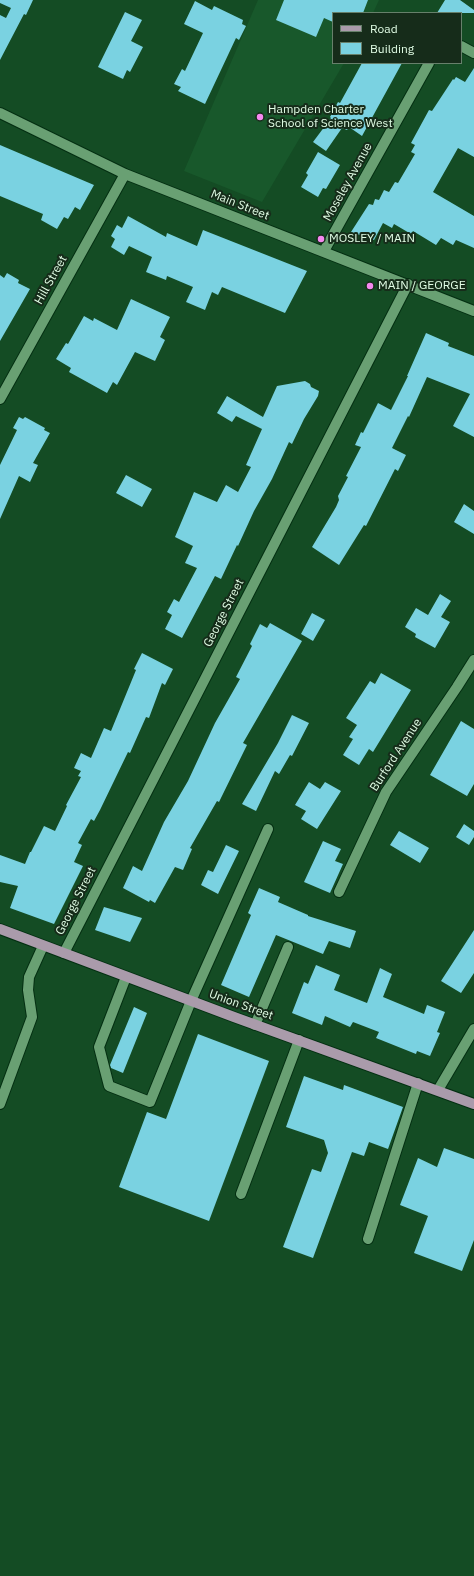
<!DOCTYPE html>
<style>
body{margin:0}
#map{position:relative;width:474px;height:1576px;overflow:hidden;background:#144c24;font-family:"IBM Plex Sans",sans-serif}
canvas{display:block}
.legend{position:absolute;left:332px;top:12px;width:130px;height:52px;box-sizing:border-box;background:#162c1a;border:1px solid #67806b;margin:0;padding:5px 7px;list-style:none;font-size:12px;color:#e1fde5}
.legend li{display:flex;align-items:center;gap:8px;height:20px}
.legend b{width:20px;border:1px solid #67806b}
</style>
<div id="map">
<canvas width="474" height="1576"></canvas>
<ul class="legend">
<li><b style="height:5px;background:#aa9bab"></b>Road</li>
<li><b style="height:11px;background:#7ad2e1"></b>Building</li>
</ul>
</div>
<script>
const g = document.querySelector('canvas').getContext('2d');
g.lineJoin = 'round';
function fillPath(path, color) { g.fillStyle = color; g.fill(path, 'evenodd'); }
function trace(path, color, width, dash) { g.strokeStyle = color; g.lineWidth = width; g.lineCap = dash ? 'butt' : 'round'; g.setLineDash(dash || []); g.stroke(path); }
function label(font, color, halo, rows, align = 'center') {
  g.font = font + ' "IBM Plex Sans",sans-serif'; g.lineWidth = 4; g.setLineDash([]); g.textBaseline = 'middle'; g.strokeStyle = halo; g.fillStyle = color; for (const [text, x, y, turn = 0] of rows) {
    g.save(); g.translate(x, y); g.rotate((+turn || 0) * Math.PI / 180); g.textAlign = isNaN(turn) ? turn : align; if (halo) g.strokeText(text, 0, 0); g.fillText(text, 0, 0); g.restore();
  }
}
const built = new Path2D(`
 M258 0H379L373 13H333V63H344L262 202 184 171Z`);
const building = new Path2D(`
 M0 0H33L26 15 24 14 0 60V15L6 18 11 8 0 3Z
 M284 0H368L363 13H333V22L324 18 316 37 276 20Z
 M445 0H460L474 10V13H437Z
 M195 1 212 10 214 6 243 20 242 24 246 26 239 40 236 38 205 104 178 91 181 87 174 84 182 69 185 71 203 33 184 24Z
 M125 12 142 20 131 41 143 47 130 72 127 70 123 79 98 67Z
 M362 63H402L362 136 349 127 347 130 342 128 326 151 313 142 331 118 330 117 338 102 340 103Z
 M474 68V157L458 148 433 192 474 216V248L456 240 453 245 441 238 436 245 413 231 411 234 394 224 392 228 383 223 374 240 351 232 369 204 373 205 375 199 379 200 384 190 389 192 395 182 398 183 415 154 411 152 415 145 411 143 429 110 432 111 453 79 454 80 456 77 465 82Z
 M0 145 94 185 80 210 75 207 68 219 64 217 57 229 41 220 43 214 0 196Z
 M318 152 340 165 326 189 323 188 318 197 301 187 308 175 306 173Z
 M128 216 166 237 167 233 197 246 203 230 307 271 285 313 222 287 218 295 212 292 205 310 186 302 193 287 167 276 166 280 146 272 152 257 129 246 124 255 111 247 115 239 111 236 117 225 122 228Z
 M7 273 19 280 18 283 30 289 0 341V275L4 278Z
 M131 299 170 317 160 337 165 340 155 361 135 352 117 385 113 382 107 393 69 372 71 368 56 359 66 343 68 344 84 316 93 321 94 318 117 330Z
 M426 333 449 343 448 346 474 356V437L453 426 470 394 427 377 409 417 408 416 392 448 406 455 398 471 395 469 366 526 364 525 339 565 312 547 336 507 339 500 338 496 348 477 346 476 361 447 355 445 361 432 363 433 378 403 391 410 408 376H407Z
 M305 381 310 384 311 387 319 391 318 396 304 419 292 444 289 442 272 479 254 511 238 546 237 545 221 579 215 576 182 638 165 629 172 615 167 612 174 599 179 602 197 568 185 563 193 546 175 537 194 492 217 502 226 485 238 492 251 467 246 465 262 429 236 416 232 422 217 413 227 396 263 417 277 386Z
 M19 417 23 419 25 417 45 428 44 430 50 433 33 463 38 465 30 482 19 476 0 519V465L17 430 13 428Z
 M126 475 152 489 142 507 116 493Z
 M464 504 474 511V534L454 522Z
 M440 594 451 601 441 617 450 622 435 648 415 637 416 634 405 627 416 608 428 615Z
 M312 613 325 620 313 641 301 634Z
 M270 623 302 641 243 743 247 745 219 802 217 801 190 848 192 849 183 870 175 867 155 903 150 900 149 902 123 888 133 866 142 871 164 822 188 781 215 723 240 679 236 677 252 646 250 644 260 624 267 628Z
 M142 653 173 669 165 685 162 683 149 718 146 717 130 753 128 752 100 810 94 821 91 819 78 843 82 845 74 862 83 866 54 924 10 908 18 886 0 882V855L25 864 30 852H31L44 826 55 831 67 806 66 805 81 777 78 776 81 771 74 768 81 753 91 758 104 728 111 731 136 670 134 669Z
 M381 673 411 690 373 752 369 749 359 765 343 755 353 739 349 737 357 725 346 718 370 681 375 684Z
 M292 715 309 723 292 756 290 755 279 774 275 771 256 811 242 804 278 743Z
 M461 721 474 729V784L467 796 430 775Z
 M309 782 320 789 325 782 341 791 317 829 301 819 306 811 295 805Z
 M464 824 474 831V837L469 845 456 837Z
 M399 831 429 848 420 863 390 845Z
 M323 841 341 849 335 861 343 864 330 893 304 882Z
 M226 845 239 851 218 894 201 885 208 870 213 872Z
 M259 888 280 897 278 902 308 915V916L356 931 350 948 329 941 323 954 276 935 249 997 221 985 251 915 248 913Z
 M104 907 142 918 130 942 95 930Z
 M474 930V973L461 993 441 981Z
 M316 965 340 975 334 990 367 1003 380 968 392 974 383 997 424 1014 427 1005 445 1012 437 1032 440 1033 430 1056 417 1051 416 1054 376 1038 379 1032 353 1022 350 1027 325 1016 322 1025 292 1013 304 982 308 984Z
 M134 1007 147 1013 123 1073 111 1068 110 1065Z
 M198 1034 269 1061 209 1221 119 1187 147 1112 166 1119Z
 M304 1076 343 1090 344 1085 403 1107 388 1149 369 1142 364 1156 352 1152 313 1258 283 1247 312 1169 321 1172 328 1153 324 1140 286 1127Z
 M444 1148 474 1159V1240L462 1271 414 1253 428 1216 400 1205 418 1158 437 1167Z`);
const minor = new Path2D(`
 M461 46 474 53
 M0 113 125 174 474 311
 M324 251 429 63
 M0 399 125 174
 M339 892 386 792 457 687 474 660
 M64 953 408 284
 M126 977 99 1047 109 1086 150 1102 191 1001 268 829
 M255 1025 288 947
 M438 1090 474 1029
 M0 1104 32 1017 28 990 29 977 43 946
 M241 1194 299 1040
 M368 1239 418 1083`);
const major = new Path2D(`
 M0 929 234 1017 474 1104`);
const markers = [
 [260,117,4,"#f589ef"],
 [321,239,4,"#f589ef"],
 [370,286,4,"#f589ef"]
];
const poiNames = [
 ["Hampden Charter",268,110],
 ["School of Science West",268,124],
 ["MOSLEY / MAIN",329,239],
 ["MAIN / GEORGE",378,286]
];
const streetNames = [
 ["Moseley Avenue",348,182,-61],
 ["Main Street",240,205,22],
 ["Hill Street",51,280,-61],
 ["George Street",224,613,-63],
 ["Burford Avenue",396,755,-57],
 ["George Street",76,901,-63],
 ["Union Street",241,1005,20]
];
fillPath(built, '#18582b');
fillPath(building, '#7ad2e1');
trace(minor, '#042f12', 12);
trace(major, '#042f12', 12);
trace(minor, '#69a073', 10);
trace(major, '#aa9bab', 10);
for (const [x, y, r, color] of markers) { const dot = new Path2D(); dot.arc(x, y, r, 0, 2 * Math.PI); g.fillStyle = color; g.fill(dot); trace(dot, '#162c1a', 1.5); }
label('12px', '#e1fde5', '#162c1a', poiNames, 'left');
label('12px', '#e1fde5', '#162c1a', streetNames);
</script>
